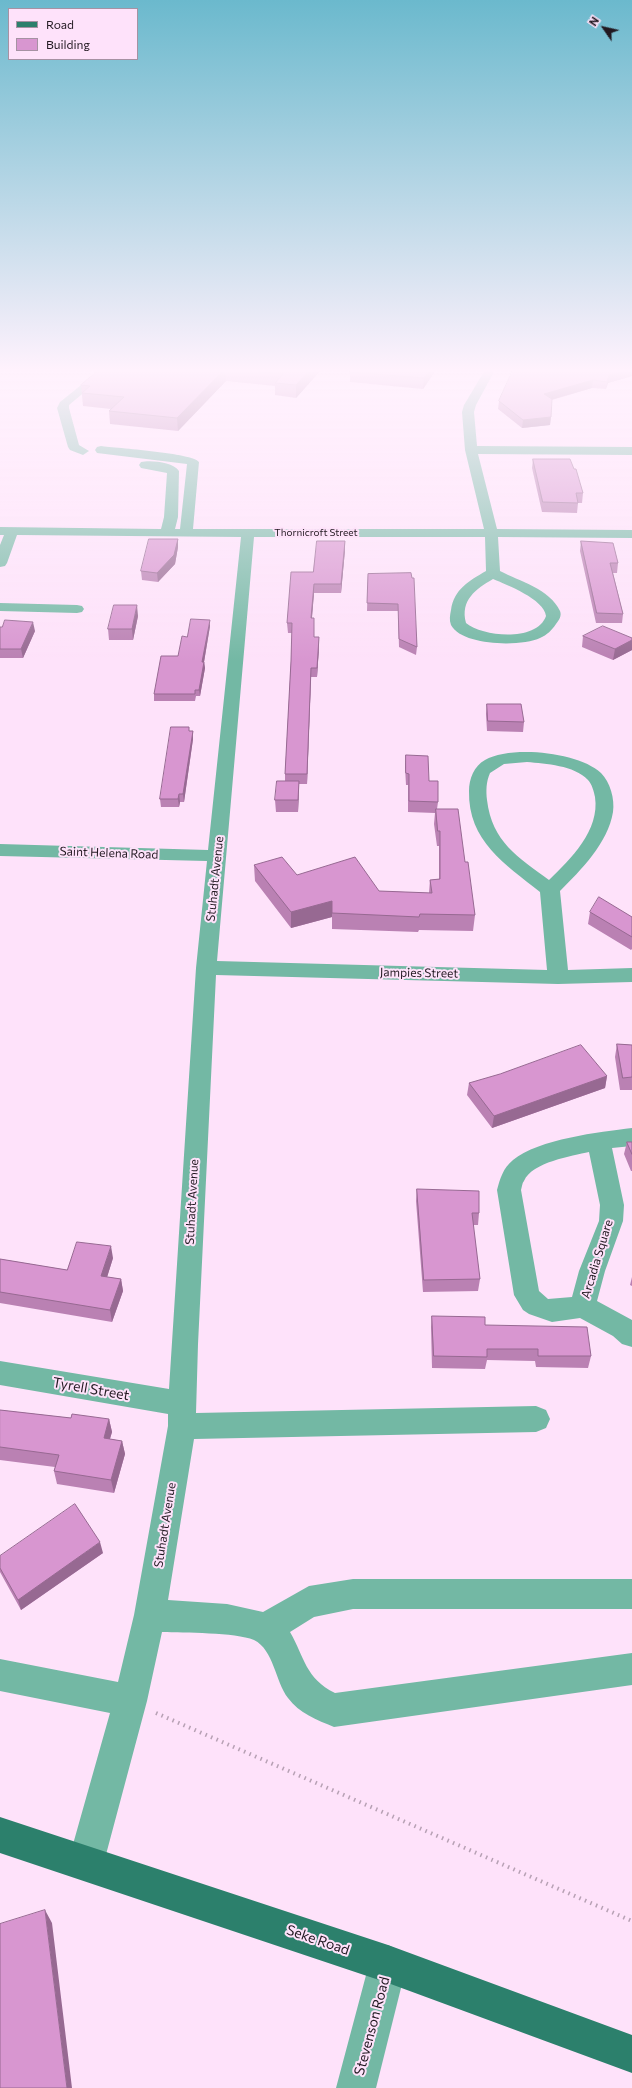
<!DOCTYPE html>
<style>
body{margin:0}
#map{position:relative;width:632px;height:2088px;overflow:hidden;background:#fee2fa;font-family:Commissioner,sans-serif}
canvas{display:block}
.legend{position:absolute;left:8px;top:8px;width:130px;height:52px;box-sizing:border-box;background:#fee2fa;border:1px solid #a692a3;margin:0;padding:5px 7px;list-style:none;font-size:12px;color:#221921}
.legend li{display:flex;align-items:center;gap:8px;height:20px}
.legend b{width:20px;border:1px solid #a692a3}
.north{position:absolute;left:584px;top:8px;width:40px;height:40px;-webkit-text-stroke:3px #fee2fa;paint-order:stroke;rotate:304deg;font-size:11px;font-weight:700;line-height:16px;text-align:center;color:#221921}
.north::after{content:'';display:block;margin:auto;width:14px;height:18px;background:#221921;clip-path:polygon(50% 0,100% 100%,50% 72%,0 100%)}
</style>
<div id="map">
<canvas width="632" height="2088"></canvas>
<ul class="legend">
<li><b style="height:5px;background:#2c806c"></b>Road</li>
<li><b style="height:11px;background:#d896d0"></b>Building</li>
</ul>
<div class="north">N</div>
</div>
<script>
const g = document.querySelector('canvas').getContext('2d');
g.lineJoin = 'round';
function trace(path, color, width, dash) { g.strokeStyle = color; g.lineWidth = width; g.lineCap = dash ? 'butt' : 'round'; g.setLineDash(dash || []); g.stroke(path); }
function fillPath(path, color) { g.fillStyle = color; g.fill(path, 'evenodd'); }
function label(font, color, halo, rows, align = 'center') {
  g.font = font + ' Commissioner,sans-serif'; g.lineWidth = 4; g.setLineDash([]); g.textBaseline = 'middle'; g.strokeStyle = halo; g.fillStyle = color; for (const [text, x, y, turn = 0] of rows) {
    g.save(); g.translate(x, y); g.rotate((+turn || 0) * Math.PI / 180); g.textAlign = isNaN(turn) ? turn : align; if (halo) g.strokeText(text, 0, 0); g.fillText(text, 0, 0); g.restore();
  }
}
const path = new Path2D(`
 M156 1713 632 1921`);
const minor = new Path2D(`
 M100 370H111L69 405V408L79 445 89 451 83 455 70 450 68 447 57 408 60 402Z
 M485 370H495L476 405 474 412 477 446 632 447V455L478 454 497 529 632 530V538L498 537 500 571C519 581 550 589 560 611 562 616 559 620 556 624 552 630 547 635 540 638 521 647 462 646 451 625 449 620 450 615 451 610 454 589 469 581 486 571L485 537H254L217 961 547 970 540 892C505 864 468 841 469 791 469 779 474 766 485 760 511 745 579 752 601 773 610 782 615 799 613 812 608 843 581 870 560 891L568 970 632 968V982L558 984 216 975 198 1344 196 1413 536 1406 546 1410 550 1419 546 1428 536 1432 194 1439 168 1600 227 1604 263 1612 309 1586 353 1579H632V1609H353L314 1617 290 1632C305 1658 305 1678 335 1693L632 1653V1685L334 1727C317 1720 299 1713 288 1698 275 1681 274 1650 254 1640 235 1632 184 1633 162 1632L147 1701 104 1862 99 1875 86 1880 73 1875 68 1862 110 1713 0 1691V1659L118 1682 134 1615 168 1426V1414L0 1385V1361L169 1389 196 968 207 861 0 856V844L208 850 241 537 17 535 7 563 5 566 0 567V545L4 535H0V527L161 529 164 517 167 473 141 468 139 465 141 462C151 460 173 462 179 471L178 517 175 529H180L187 464 97 453 95 450 97 447 101 446C116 448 193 453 199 462L193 529H484L465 450 462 412 464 405ZM493 579C507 585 544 599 546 616 537 642 483 637 466 623 460 600 476 589 493 579ZM527 762C546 764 574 765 588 780 592 784 594 792 595 797 600 830 571 859 549 880 518 857 492 842 487 800 486 791 486 782 490 773L504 764Z
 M0 603 77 605 82 606 84 609 82 612 77 613 0 611Z
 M632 1128V1146L612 1148 624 1205 623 1221 605 1271 597 1301 632 1320V1347L622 1344 613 1336 580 1318 552 1322 529 1314 523 1310 514 1295 497 1190C500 1179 503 1168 513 1160 539 1139 599 1132 632 1128ZM589 1152 600 1205 599 1221 579 1271 572 1297 548 1299 539 1291 521 1190C522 1187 522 1183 524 1181 532 1162 572 1156 589 1152Z
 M388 1945 401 1951 407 1964 376 2088H336L369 1964 375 1951Z`);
const major = new Path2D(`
 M0 1817 388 1945 632 2035V2073L388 1983 0 1853Z`);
const wall = new Path2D(`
 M99 370H321L296 398 275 395V386L226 381 178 431 110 424 109 411 111 409 83 406 81 385Z
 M352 370H436L423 389 350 382V372Z
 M632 370V376L608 383 606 389 592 388 552 400 550 425 522 428 498 409 499 401Z
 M533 459 574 469 583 493 582 503H578L577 513 542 512 532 468Z
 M345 541V550L341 593H314L312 618 314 637H319V647L317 677H311L307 784H299L298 812H276L275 800 285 781V774L291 661 292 633H288L287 623 313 572Z
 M581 541 618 563 617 573H613L623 614 622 623H596L580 551Z
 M178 547 175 564 158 582 142 580 141 571Z
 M411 573 417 647 416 655 399 647 398 611H367L368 574Z
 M138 616 133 640H109L108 629Z
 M210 626 204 662 205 668 200 696H196L195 701H154V694L178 656 187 637Z
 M0 627 35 631 23 658H0Z
 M583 636 632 638V650L613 660 582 647Z
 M487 704 524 722 523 732 487 731 486 714Z
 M189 727V731H193V739L184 802H180L179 807H161L160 799Z
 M406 755 429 781 438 802 437 809 465 862 475 915 473 931 419 930 418 932 332 929V917L291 928 255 881 254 865 297 875 379 891 429 893 430 880 439 879V846H437L434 824 435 813 408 812V785H406L405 767Z
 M590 912 632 917V949L631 950 588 924Z
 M617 1044 632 1045V1090H620L615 1057Z
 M607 1076 605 1088 492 1128 467 1095 469 1083Z
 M627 1142H632V1171H631L624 1154Z
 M417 1189 479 1213 478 1225H473L480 1279 478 1291 423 1292 416 1201Z
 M113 1258 107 1277 121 1279 123 1291 112 1322 0 1303V1259L67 1270Z
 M632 1277V1286L630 1285Z
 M432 1316 485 1325 591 1356 588 1368 536 1367 535 1361 487 1360 485 1369 432 1368 431 1327Z
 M0 1410 71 1418 109 1419 112 1432 110 1439 122 1441 125 1454 114 1493 57 1484 54 1471 55 1467 0 1460Z
 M103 1553 21 1610 0 1572V1556Z`);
const shadedWall = new Path2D(`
 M224 370H225L226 381 178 431 177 418Z
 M310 370H321L296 398V385Z
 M430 370H436L423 389 424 378Z
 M630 370H632V376L608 383 606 389 607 382 609 375Z
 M593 380 592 388 543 402 544 394Z
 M551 417 550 425 522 428 523 420Z
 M178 539V547L175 564 158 582 157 573Z
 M345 541V550L341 593V584Z
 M314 584V593L311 628V618Z
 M137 605 138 616 133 640 132 629Z
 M210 620V626L203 668 202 662Z
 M33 622 35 631 23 658 21 649Z
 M319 637V647L317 677V668Z
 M632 640V650L613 660 615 649Z
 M204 662 205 668 200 696 199 690Z
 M311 668V677L307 784V774Z
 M193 731V739L184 802 183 794Z
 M299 781V793L298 812V800Z
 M179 794 180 802 179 807 178 799Z
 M332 901V917L291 928V912Z
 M607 1076 605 1088 492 1128 494 1116Z
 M111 1246 113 1258 104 1287 101 1276Z
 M121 1279 123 1291 112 1322 110 1310Z
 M109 1419 112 1432 106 1451 104 1438Z
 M122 1441 125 1454 114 1493 111 1480Z
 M100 1542 103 1553 21 1610 18 1600Z
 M45 1910 52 1923 72 2088H67Z`);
const building = new Path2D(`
 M99 370H224L177 418 109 411 124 397 82 393 90 386 81 385Z
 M235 370H310L296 385 275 383 283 374Z
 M352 370H430L424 378 350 372Z
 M513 370H630L609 375 607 382 593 380 544 394 552 399 551 417 523 420 499 401Z
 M533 459H570L574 469H576L583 493H576L578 503 543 502Z
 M149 539H178L174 555 157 573 141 571Z
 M317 541H345L341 584H314L311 618H314V637H319L317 668H311L307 774H285L291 661 292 623H287L291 572H313Z
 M581 541 613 543 618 563H610L623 614 597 613Z
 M411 573 412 578H414L417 647 399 639 398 604 367 603 368 574Z
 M114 605H137L132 629H108Z
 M191 619 210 620 202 662H204L199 690H195V694H154L161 656H178L182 636 187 637Z
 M5 620 33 622 21 649H0V627H2Z
 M603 626 632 638V640L615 649 583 636Z
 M487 704H521L524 722 488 721Z
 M171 727H189V731H193L183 794H179L178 799H160Z
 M406 755 428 756 429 781H438V802L409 801V774L406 773Z
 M277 781H299L298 800H275Z
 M436 809H458L465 862H468L475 915 420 914 419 917 332 913V901L291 912 254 865 282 857 297 875 355 857 379 891 432 893 430 880 440 879V831H438Z
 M599 897 632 917V937L590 912Z
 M617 1044 632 1045V1077L623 1078Z
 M581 1045 607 1076 494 1116 469 1083 500 1074Z
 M627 1142H632V1154Z
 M417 1189 479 1191V1213H472L480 1279 424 1280Z
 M77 1242 111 1246 101 1276 121 1279 110 1310 0 1292V1259L67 1270Z
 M432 1316 485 1317V1325L587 1327 591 1356H538V1349H487V1357L434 1356Z
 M0 1410 71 1418 72 1414 109 1419 104 1438 122 1441 111 1480 54 1471 59 1455 0 1447Z
 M75 1504 100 1542 18 1600 0 1568V1556Z
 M45 1910 67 2088H0V1924Z`);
const farStreetnames = [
 ["Thornicroft Street",316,533]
];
const streetNames = [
 ["Saint Helena Road",109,853,2],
 ["Stuhadt Avenue",215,879,-84],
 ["Jampies Street",419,973,1],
 ["Stuhadt Avenue",192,1202,-87],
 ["Arcadia Square",597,1259,-73],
 ["Stuhadt Avenue",165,1525,-81]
];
const nearStreetnames = [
 ["Tyrell Street",91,1389,10],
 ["Seke Road",318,1940,19],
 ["Stevenson Road",372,2026,-75]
];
trace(path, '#b7a1b4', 4, [1.5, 4.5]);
fillPath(minor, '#73b8a4');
fillPath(major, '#2c806c');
fillPath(wall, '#ba81b3');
fillPath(shadedWall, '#976992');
fillPath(building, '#d896d0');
trace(building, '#976992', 1);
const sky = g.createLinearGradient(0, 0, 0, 662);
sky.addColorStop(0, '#6bb9cd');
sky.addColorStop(0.56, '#fff2fd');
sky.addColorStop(1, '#fff2fd00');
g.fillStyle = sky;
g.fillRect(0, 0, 632, 662);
label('10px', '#221921', '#fee2fa', farStreetnames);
label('12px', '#221921', '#fee2fa', streetNames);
label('14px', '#221921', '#fee2fa', nearStreetnames);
</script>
